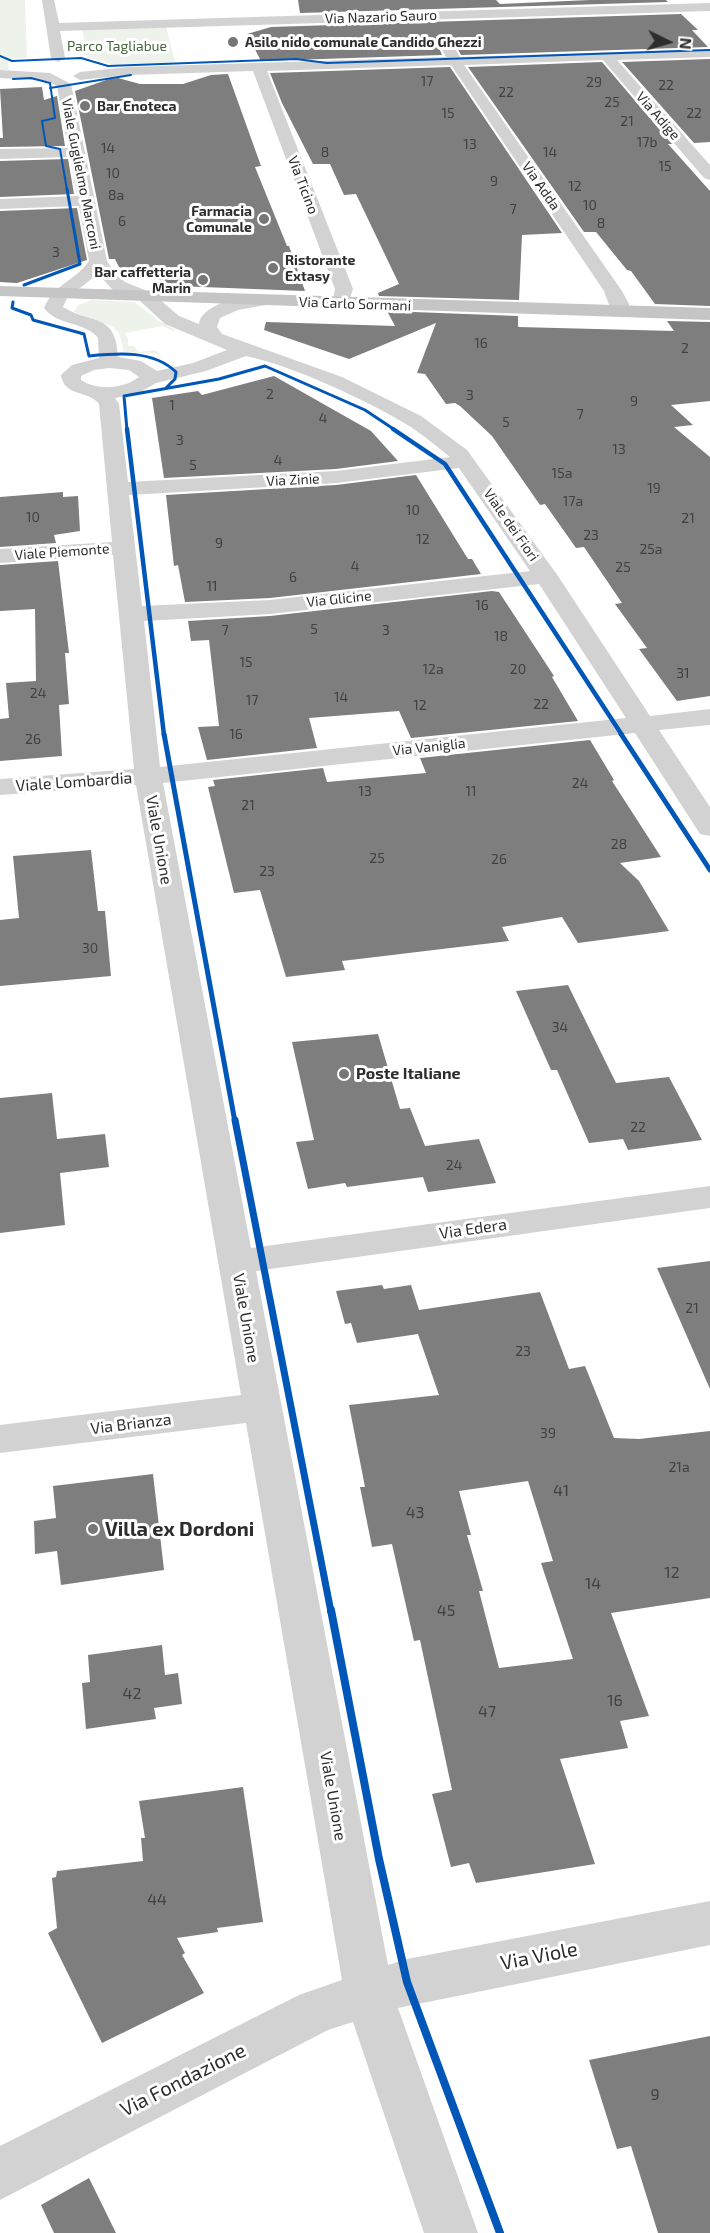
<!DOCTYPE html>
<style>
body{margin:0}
#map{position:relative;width:710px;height:2233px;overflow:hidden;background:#fff;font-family:"Exo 2",sans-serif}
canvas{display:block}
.north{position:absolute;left:638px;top:12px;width:60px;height:60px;-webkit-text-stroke:4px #fff;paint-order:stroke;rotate:95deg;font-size:16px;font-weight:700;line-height:24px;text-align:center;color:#2d2d2d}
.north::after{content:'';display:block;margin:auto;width:21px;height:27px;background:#2d2d2d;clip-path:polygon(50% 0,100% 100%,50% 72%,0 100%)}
</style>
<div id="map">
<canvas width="710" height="2233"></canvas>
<div class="north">N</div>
</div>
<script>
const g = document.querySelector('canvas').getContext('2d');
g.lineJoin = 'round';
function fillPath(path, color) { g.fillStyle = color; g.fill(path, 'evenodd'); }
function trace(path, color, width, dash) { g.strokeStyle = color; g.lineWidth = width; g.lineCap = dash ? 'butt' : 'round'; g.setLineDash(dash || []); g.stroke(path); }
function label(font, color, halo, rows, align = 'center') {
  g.font = font + ' "Exo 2",sans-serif'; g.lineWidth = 6; g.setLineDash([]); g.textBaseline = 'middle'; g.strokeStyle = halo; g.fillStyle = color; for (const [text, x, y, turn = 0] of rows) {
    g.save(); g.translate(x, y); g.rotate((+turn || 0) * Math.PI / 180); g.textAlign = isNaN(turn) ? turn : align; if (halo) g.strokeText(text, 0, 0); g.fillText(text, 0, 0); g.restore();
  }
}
const green = new Path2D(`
 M0 0H25L27 58 8 59 9 70H0Z
 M166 26 175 62 115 65 87 57 82 29Z
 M91 300 135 302 159 321 176 330 173 331 163 326 125 333 128 339V346H134L139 352 156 350 160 354 124 352 119 333 113 327 74 312 78 305Z`);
const building = new Path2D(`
 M298 0H496L500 4 590 0H666L668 2 300 13Z
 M681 14 698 30H692L708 47 461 55 454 42 447 40 438 45 442 55 261 61 247 34 271 27Z
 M710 59V142L694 143 622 62Z
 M602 62 672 144H668L710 191V306L655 304 631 271 627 270 596 232H584L468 67Z
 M450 67 562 233 522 235 519 300 379 296 378 293 399 284 356 194 344 195 330 164H313L282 103 270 73Z
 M228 74 261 166 255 167 287 246H289L305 291 177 286 119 267 115 259H109L75 91 109 79 118 78 140 84H183L211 75Z
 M42 87 44 100 57 96 65 146 0 147V138H3L0 89Z
 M68 159 74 194 0 197V161Z
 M77 208 87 260 17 283 0 282V211Z
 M387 311 518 316V327L674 331 667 321 710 322V401L671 405 693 425 674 427 710 457V696L677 701 639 649 647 648 615 604 622 603 584 547 576 548 545 504 540 505 492 436 460 406 455 403 446 404 425 374 417 373 436 323 349 359 264 330 266 322 395 326Z
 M274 376 371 431 398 461 336 469 164 478 152 398 198 391 202 395Z
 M416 475 468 559H472L481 574 270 598 185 602 178 565 174 566 166 495 336 485Z
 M63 492V497L78 496 80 531 54 535 56 543 0 547V497Z
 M58 561 69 653H65L69 704 59 705 62 756 0 761V719L9 718 6 683 36 681 35 609 0 611V565Z
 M492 591 499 592 554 676 552 677 578 721 411 738 399 711 309 718 317 748 207 760 198 727 219 726 209 640 191 641 188 621 270 616Z
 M590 740 614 780 612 781 661 857 620 863 639 881 669 931 578 943 562 917 502 927 509 941 342 961 345 970 286 977 260 890 234 893 208 787 215 786 213 780 323 768 327 782 426 773 420 758Z
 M91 850 98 911H105L111 976 0 986V920L19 918 13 856Z
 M568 985 616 1083 669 1077 702 1140 628 1150 623 1139 589 1143 557 1070H551L516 991Z
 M378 1034 400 1109 410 1108 425 1146 479 1139 496 1183 428 1192 423 1177 347 1187 345 1183 308 1189 296 1142 314 1140 292 1042Z
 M52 1093 57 1139 105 1134 109 1167 60 1173 65 1225 0 1233V1098Z
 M710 1261V1389L657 1268Z
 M382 1285 384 1289 411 1285 419 1310 540 1292 569 1369 585 1366 614 1438 639 1439 710 1431V1598L611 1613 649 1716 620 1721 628 1748 560 1759 595 1864 476 1883 469 1863 451 1867 432 1794 452 1790 420 1640 414 1641 392 1544 372 1547 360 1487H365L349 1405 439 1395 418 1334 357 1343 351 1323 345 1324 336 1291ZM528 1481 553 1561 541 1563 573 1659 499 1668 479 1591H483L467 1535H471L459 1491Z
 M153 1474 164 1570 61 1585 57 1551 35 1554 34 1521 56 1518 53 1486Z
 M162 1645 165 1675 178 1673 182 1704 154 1708 156 1719 86 1729 82 1683 90 1682 88 1655Z
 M243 1787 263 1922 217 1928 218 1932 177 1938 185 1953 182 1955 204 1993 102 2043 48 1933 57 1928 52 1878 56 1877 57 1871 143 1861 141 1838H145L139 1801Z
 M710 2036V2233H658L631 2146 617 2149 589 2060Z
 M89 2178 116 2233H54L41 2205Z`);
const minor = new Path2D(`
 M42 0H54L59 23 710 3V11L60 31 65 58 58 62 51 58Z
 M447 42 452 43 460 57 710 49V57L617 60 710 165V180L704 178 603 60 464 65 622 291 629 304 627 316H613L604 291 451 65 267 71 353 289 347 307H335L332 303 335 289 253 71 128 75 80 80 73 76 80 72 128 67 446 57 440 46Z
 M0 70 50 73 71 84 107 261 117 276 125 282 152 293 179 316 199 324C201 303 249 293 266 297L269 301 266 305 238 310 220 318 217 327 222 334 342 377 421 416 467 450 558 576 650 716 710 709V725L659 730 710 807V836L700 834 635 733 163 783 251 1248 710 1186V1208L256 1271 388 1965 407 1959 710 1901V1945L398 2008 478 2233H424L353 2022 328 2030 0 2200V2146L299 1995 342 1980 246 1423 0 1453V1425L241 1395 136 785 0 795V779L134 769 113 555 0 563V549L112 542 99 404C89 390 64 397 61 375L72 365 99 358 98 338C85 321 57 326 44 308 53 285 76 280 89 261L79 206 0 209V199L77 196 70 157 0 159V149L68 148 57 86 47 81 0 78ZM98 274 113 290 140 301 165 324 227 350 193 363 157 371 141 361 118 357C116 312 92 325 63 307L67 298ZM246 356C293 366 364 399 406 424 421 433 436 446 450 457L336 471 128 482 119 404 115 398 139 393 156 383 206 371ZM109 368 129 370 139 377C123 389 98 391 81 380V376L94 370ZM459 468 530 571 270 600 142 606 129 495 336 483ZM539 584 626 718 160 767 144 621 270 614Z`);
const major = new Path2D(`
 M0 286 710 308V320L0 296Z`);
const cyclewayFar5 = new Path2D(`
 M0 56 12 61 81 58 108 66 296 59 327 63 710 50
 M13 79 31 78 50 83 55 118 42 121 46 146 60 149 67 190
 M50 88 131 75`);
const cyclewayFar4 = new Path2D(`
 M24 285 80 264 67 189
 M13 302 12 308 31 315 33 320 84 334 89 356C119 353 153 350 176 372L175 379 166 388
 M127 430 124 396 219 379 265 366 365 410 395 430`);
const cyclewayFar3 = new Path2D(`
 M127 429 164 735
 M393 429 445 464 622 735`);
const cyclewayFar2 = new Path2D(`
 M164 734 235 1122
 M621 734 710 870`);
const cyclewayFar1 = new Path2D(`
 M235 1120 331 1612`);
const cycleway = new Path2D(`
 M331 1610 379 1859 407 1982 500 2233`);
const markers = [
 [233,42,6,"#767676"],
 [85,106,6,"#767676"],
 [264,219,6,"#767676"],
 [273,268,6,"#767676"],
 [203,280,6,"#767676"],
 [344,1074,6,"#767676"],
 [93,1529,6,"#767676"]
];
const farStreetnames = [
 ["Via Nazario Sauro",381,17,-2],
 ["Via Adige",658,116,49],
 ["Viale Guglielmo Marconi",81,174,79],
 ["Via Ticino",303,185,69],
 ["Via Adda",541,186,55],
 ["Via Carlo Sormani",355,304,2],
 ["Via Zinie",293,480,-3],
 ["Viale dei Fiori",511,525,55],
 ["Viale Piemonte",62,552,-4],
 ["Via Glicine",339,599,-6],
 ["Via Vaniglia",429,747,-6]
];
const farPoinames = [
 ["Asilo nido comunale Candido Ghezzi",245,42],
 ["Bar Enoteca",97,106],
 ["Farmacia",252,211,"right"],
 ["Comunale",252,227,"right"],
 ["Ristorante",285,260],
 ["Extasy",285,276],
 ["Bar caffetteria",191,272,"right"],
 ["Marin",191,288,"right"]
];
const farParknames = [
 ["Parco Tagliabue",117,46]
];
const numberNames = [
 ["17",427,81],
 ["29",594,82],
 ["22",666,85],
 ["22",506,92],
 ["25",612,102],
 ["15",448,113],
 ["22",694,113],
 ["21",627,121],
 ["17b",647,142],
 ["13",470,144],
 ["14",108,148],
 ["8",325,152],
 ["14",550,152],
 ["15",665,166],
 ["10",113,173],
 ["9",494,181],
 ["12",575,186],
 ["8a",116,195],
 ["10",590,205],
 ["7",513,209],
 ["6",122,221],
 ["8",601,223],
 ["3",56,252],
 ["16",481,343],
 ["2",685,348],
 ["2",270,394],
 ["3",470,395],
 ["9",634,401],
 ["1",172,405],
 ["7",580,414],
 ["4",323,418],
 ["5",506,422],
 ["3",180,440],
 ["13",619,449],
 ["4",278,460],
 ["5",193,465],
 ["15a",562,473],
 ["19",654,488],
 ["17a",573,501],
 ["10",413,510],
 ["10",33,517],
 ["21",688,518],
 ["23",591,535],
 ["12",423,539],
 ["9",219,543],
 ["25a",651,549],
 ["4",355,566],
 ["25",623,567],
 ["6",293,577],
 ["11",212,586],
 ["16",482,605],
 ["5",314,629],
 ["7",225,630],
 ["3",386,630],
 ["18",501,636],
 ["15",246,662],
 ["12a",433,669],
 ["20",518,669],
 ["31",683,673],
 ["24",38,693],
 ["14",341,697],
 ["17",252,700],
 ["22",541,704],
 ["12",420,705],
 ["16",236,734],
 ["26",33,739],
 ["24",580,783],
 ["13",365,791],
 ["11",471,791],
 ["21",248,805],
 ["28",619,844],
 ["25",377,858],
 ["26",499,859],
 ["23",267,871],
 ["30",90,948],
 ["34",560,1027],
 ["22",638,1127],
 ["24",454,1165],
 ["21",692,1308],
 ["23",523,1351],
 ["39",548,1433],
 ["21a",679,1467]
];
const streetNames = [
 ["Viale Lombardia",74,782,-4],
 ["Viale Unione",159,840,80],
 ["Via Edera",473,1229,-8],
 ["Viale Unione",246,1318,80],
 ["Via Brianza",131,1424,-7],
 ["Viale Unione",333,1796,80]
];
const poiNames = [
 ["Poste Italiane",356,1074]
];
const nearNumbernames = [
 ["41",561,1491],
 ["43",415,1513],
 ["12",672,1573],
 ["14",593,1584],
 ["45",446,1611],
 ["42",132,1694],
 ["16",615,1701],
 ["47",487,1712],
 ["44",157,1900],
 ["9",655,2095]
];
const nearPoinames = [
 ["Villa ex Dordoni",105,1529]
];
const nearStreetnames = [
 ["Via Viole",539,1956,-11],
 ["Via Fondazione",183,2080,-27]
];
fillPath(green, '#edf3eb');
fillPath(building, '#7e7e7e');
fillPath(minor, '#d2d2d2');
fillPath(major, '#c5c5c5');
trace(cyclewayFar5, '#0057b8', 2);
trace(cyclewayFar4, '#0057b8', 3);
trace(cyclewayFar3, '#0057b8', 4.5);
trace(cyclewayFar2, '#0057b8', 5);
trace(cyclewayFar1, '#0057b8', 7);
trace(cycleway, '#0057b8', 8);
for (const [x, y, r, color] of markers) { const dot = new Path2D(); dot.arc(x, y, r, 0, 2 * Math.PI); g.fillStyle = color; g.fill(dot); trace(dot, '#fff', 2); }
label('14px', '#2d2d2d', '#fff', farStreetnames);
label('bold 14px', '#2d2d2d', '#fff', farPoinames, 'left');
label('14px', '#46663d', '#fff', farParknames);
label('14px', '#414141', null, numberNames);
label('16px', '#2d2d2d', '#fff', streetNames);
label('bold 16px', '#2d2d2d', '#fff', poiNames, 'left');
label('16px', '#414141', null, nearNumbernames);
label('bold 20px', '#2d2d2d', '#fff', nearPoinames, 'left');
label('20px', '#2d2d2d', '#fff', nearStreetnames);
</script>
